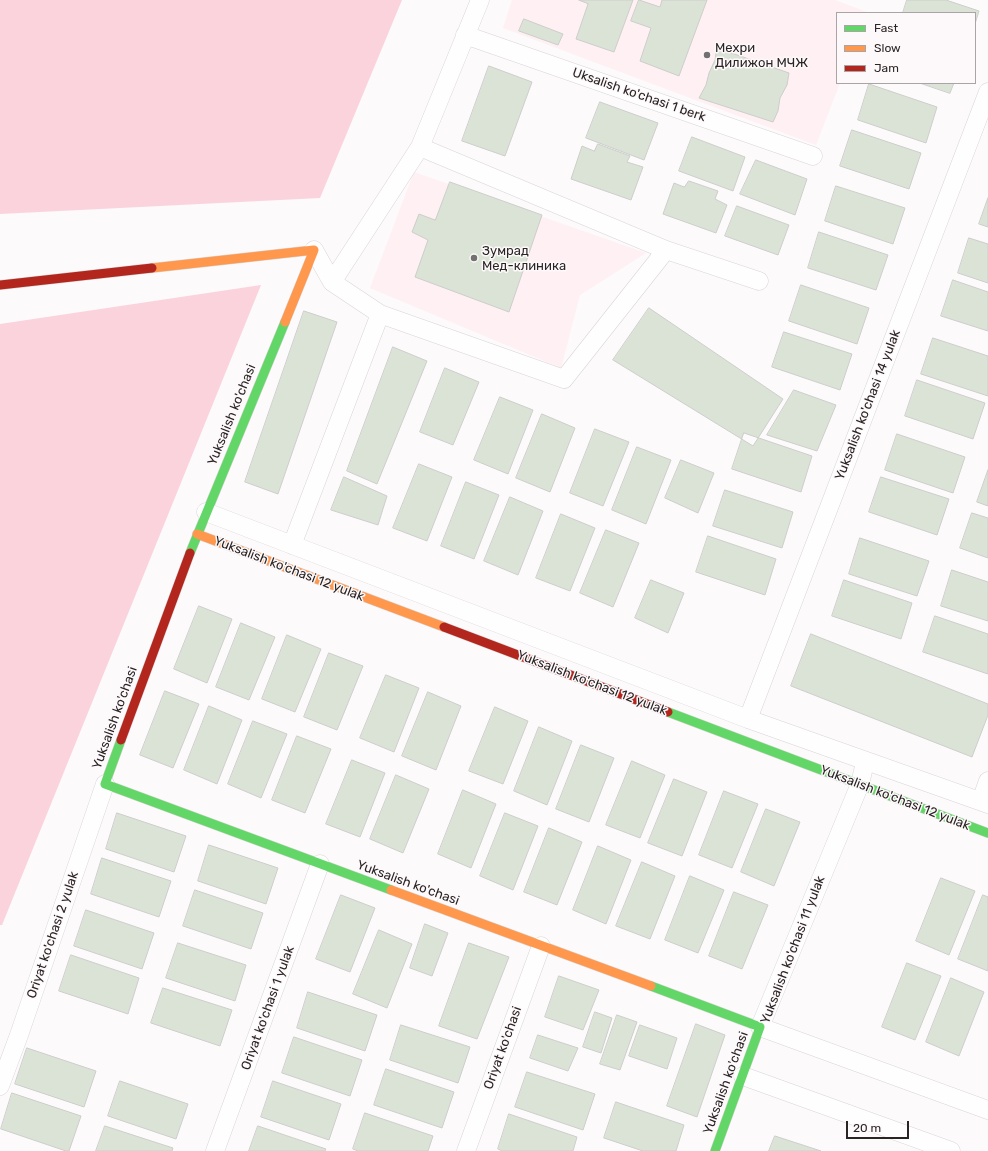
<!DOCTYPE html>
<meta charset="utf-8">
<style>
body{margin:0}
#map{position:relative;width:988px;height:1151px;overflow:hidden;background:#fcfafb;font-family:Rubik,sans-serif}
canvas{display:block}
.legend{position:absolute;left:836px;top:12px;width:140px;height:72px;box-sizing:border-box;background:#fdf9fa;border:1px solid #a9a4a5;margin:0;padding:5px 7px;list-style:none;font-size:12px;color:#2b2425}
.legend li{display:flex;align-items:center;gap:8px;height:20px}
.legend b{width:20px;border:1px solid #a9a4a5}
.scale{position:absolute;left:846px;top:1121px;width:63px;height:18px;box-sizing:border-box;border:2px solid #2b2425;border-top:0;padding-left:5px;font-size:12px;line-height:14px;white-space:nowrap;color:#2b2425;-webkit-text-stroke:3px #fdf9fa;paint-order:stroke}
</style>
<div id="map">
<canvas width="988" height="1151"></canvas>
<ul class="legend">
<li><b style="height:5px;background:#63d668"></b>Fast</li>
<li><b style="height:5px;background:#ff974d"></b>Slow</li>
<li><b style="height:5px;background:#b3261e"></b>Jam</li>
</ul>
<div class="scale">20 m</div>
</div>
<script>
const g = document.querySelector('canvas').getContext('2d');
g.lineJoin = 'round';
function fillPath(path, color) { g.fillStyle = color; g.fill(path, 'evenodd'); }
function trace(path, color, width, dash) { g.strokeStyle = color; g.lineWidth = width; g.lineCap = dash ? 'butt' : 'round'; g.setLineDash(dash || []); g.stroke(path); }
function label(font, color, halo, rows, align = 'center') {
  g.font = font + ' Rubik,sans-serif'; g.lineWidth = 3; g.setLineDash([]); g.textBaseline = 'middle'; g.strokeStyle = halo; g.fillStyle = color; for (const [text, x, y, turn = 0] of rows) {
    g.save(); g.translate(x, y); g.rotate((+turn || 0) * Math.PI / 180); g.textAlign = isNaN(turn) ? turn : align; if (halo) g.strokeText(text, 0, 0); g.fillText(text, 0, 0); g.restore();
  }
}
const built = new Path2D(`
 M512 0H835L867 12V13H837V83H840L816 145 503 28Z
 M414 172 646 253 580 295 561 368 370 288Z`);
const green = new Path2D(`
 M0 0H402L320 198 0 214Z
 M261 285 2 925H0V324Z`);
const building = new Path2D(`
 M579 0H633L614 52 576 39 588 4Z
 M639 0 660 7 662 0H707L679 76 640 61 651 28 631 21Z
 M907 0H946L979 11 975 24V13H903Z
 M524 19 563 34 558 45 519 31Z
 M717 48 789 73 787 85 780 98 778 111 773 122 699 98 706 85 709 73 715 60Z
 M489 66 532 82 505 156 462 141Z
 M920 83H954L950 93Z
 M869 84 937 107 926 143 858 120Z
 M600 102 658 123 644 160 586 138Z
 M852 130 921 153 909 189 840 166Z
 M692 137 745 157 733 191 679 171Z
 M598 144 630 156 627 162 643 167 631 200 571 179 582 146 594 151Z
 M756 160 807 179 795 215 740 194Z
 M689 181 718 191 715 199 727 205 716 233 663 214 674 183 684 187Z
 M450 182 542 215 509 312 415 277 428 240 412 232 419 214 435 220Z
 M836 186 905 208 893 244 825 221Z
 M988 198V227L979 224Z
 M737 206 789 225 778 255 725 236Z
 M819 232 888 255 876 290 808 268Z
 M969 238 988 244V283L958 273Z
 M953 280 988 292V331L941 316Z
 M801 285 869 308 857 344 789 321Z
 M649 308 783 399 753 446 613 360Z
 M304 311 337 322 278 494 245 482Z
 M784 332 852 354 840 390 772 367Z
 M933 338 988 356V396L921 374Z
 M393 347 427 361 377 484 347 471Z
 M445 368 479 382 453 445 420 432Z
 M917 380 985 403 973 439 905 416Z
 M794 390 836 405 817 451 767 435Z
 M500 397 533 410 508 474 474 460Z
 M542 414 575 428 550 492 516 478Z
 M595 429 629 442 603 506 570 493Z
 M744 433 812 456 801 492 732 469Z
 M897 434 965 457 953 493 885 470Z
 M637 447 671 460 646 524 612 510Z
 M681 460 714 473 698 513 665 498Z
 M419 464 452 477 427 541 393 528Z
 M988 470V506L977 502Z
 M344 477 387 496 378 525 331 510Z
 M881 477 949 499 937 535 869 512Z
 M466 482 499 495 474 559 441 546Z
 M725 490 793 512 782 548 713 526Z
 M510 497 543 511 518 575 484 561Z
 M972 513 988 518V558L960 548Z
 M561 514 595 528 570 591 536 578Z
 M606 530 639 543 613 607 580 593Z
 M708 536 776 559 765 595 696 572Z
 M860 538 929 561 917 596 849 574Z
 M952 570 988 582V621L941 606Z
 M651 580 684 593 668 633 635 618Z
 M844 580 912 603 901 639 832 616Z
 M199 606 232 619 207 683 174 669Z
 M935 616 988 634V674L923 652Z
 M241 623 275 637 249 700 216 687Z
 M811 634 988 704V715L972 757 791 686Z
 M287 635 321 649 295 712 262 699Z
 M329 653 363 666 337 730 304 717Z
 M386 675 419 688 394 752 360 738Z
 M165 691 199 704 173 768 140 755Z
 M428 692 461 706 436 770 402 756Z
 M209 706 242 720 217 784 184 770Z
 M495 707 528 721 503 784 469 771Z
 M253 721 287 734 261 798 228 784Z
 M539 727 572 741 547 805 514 791Z
 M297 736 331 749 305 813 272 800Z
 M581 745 614 758 589 822 556 809Z
 M352 760 385 773 360 837 326 824Z
 M632 761 665 775 640 838 606 825Z
 M396 775 429 789 403 853 370 839Z
 M674 779 707 792 682 856 648 843Z
 M463 790 496 804 471 868 438 854Z
 M724 791 758 804 732 868 699 855Z
 M766 809 800 822 774 886 741 872Z
 M117 813 186 836 174 872 106 849Z
 M505 813 538 826 513 890 480 876Z
 M549 828 582 842 557 905 524 892Z
 M209 845 278 868 266 904 198 881Z
 M598 846 631 860 606 924 573 910Z
 M102 858 171 881 159 917 91 894Z
 M642 862 675 876 650 939 616 926Z
 M690 876 724 890 698 953 665 940Z
 M941 878 975 891 949 955 916 941Z
 M195 890 263 913 251 949 183 926Z
 M734 892 768 905 742 969 709 956Z
 M341 895 375 908 350 972 316 959Z
 M983 895 988 897V971L958 959Z
 M86 910 154 933 142 969 74 946Z
 M425 924 448 933 432 976 410 968Z
 M379 930 412 944 387 1008 353 994Z
 M178 943 246 965 235 1001 166 978Z
 M469 943 509 957 477 1039 439 1026Z
 M71 955 139 978 128 1014 59 991Z
 M907 963 941 976 915 1040 882 1027Z
 M559 976 599 990 583 1030 545 1017Z
 M951 978 984 992 959 1056 926 1042Z
 M163 988 232 1010 220 1046 151 1023Z
 M308 992 377 1015 365 1051 297 1028Z
 M595 1012 612 1018 601 1053 583 1047Z
 M617 1015 637 1022 620 1070 600 1064Z
 M696 1024 725 1035 697 1117 667 1106Z
 M401 1025 470 1047 458 1083 390 1060Z
 M640 1025 677 1038 667 1069 629 1056Z
 M538 1035 578 1048 568 1071 530 1058Z
 M294 1037 362 1060 350 1096 282 1073Z
 M27 1048 96 1071 84 1107 15 1084Z
 M386 1069 454 1092 442 1128 374 1105Z
 M527 1072 595 1094 583 1130 515 1107Z
 M120 1081 188 1104 176 1139 108 1116Z
 M273 1081 341 1104 329 1140 261 1117Z
 M12 1093 81 1116 69 1151H66L1 1129Z
 M616 1102 684 1125 676 1151H643L604 1138Z
 M365 1113 433 1136 428 1151H358L353 1149Z
 M509 1114 577 1137 573 1151H502L498 1149Z
 M105 1126 173 1148 172 1151H96Z
 M258 1126 326 1149 325 1151H249Z
 M775 1136 821 1151H769Z`);
const street = new Path2D(`
 M465 35 813 156
 M420 147 666 250
 M314 250 332 282
 M380 314 332 282 420 147 480 0
 M206 512 748 719 988 804
 M292 545 380 314 564 379 666 250 759 281
 M748 719 988 92
 M863 771 860 784 760 1027 988 1110
 M981 801 988 781
 M743 1076 951 1151
 M0 1086 19 1035 105 784
 M215 1151 320 864
 M466 1151 541 946`);
const fast = new Path2D(`
 M190 553 285 322
 M668 712 988 833
 M121 740 105 784 391 890
 M651 986 760 1027 715 1151`);
const slow = new Path2D(`
 M152 268 314 250 285 322
 M197 534 444 627
 M391 890 651 986`);
const jam = new Path2D(`
 M0 285 152 268
 M444 627 668 712
 M121 740 190 553`);
const markers = [
 [707,55,4,"#746f70"],
 [474,258,4,"#746f70"]
];
const poiNames = [
 ["Мехри",715,48],
 ["Дилижон МЧЖ",715,63],
 ["Зумрад",482,251],
 ["Мед-клиника",482,266]
];
const streetNames = [
 ["Uksalish ko'chasi 1 berk",639,95,19],
 ["Yuksalish ko'chasi 14 yulak",868,405,-69],
 ["Yuksalish ko'chasi",232,415,-68],
 ["Yuksalish ko'chasi 12 yulak",289,569,21],
 ["Yuksalish ko'chasi 12 yulak",592,683,21],
 ["Yuksalish ko'chasi",115,718,-70],
 ["Yuksalish ko'chasi 12 yulak",895,798,21],
 ["Yuksalish ko'chasi",408,883,20],
 ["Oriyat ko'chasi 2 yulak",53,935,-71],
 ["Yuksalish ko'chasi 11 yulak",793,950,-69],
 ["Oriyat ko'chasi 1 yulak",268,1008,-70],
 ["Oriyat ko'chasi",503,1048,-70],
 ["Yuksalish ko'chasi",726,1083,-70]
];
fillPath(built, '#fef0f3');
fillPath(green, '#fbd3dd');
fillPath(building, '#dae3d5');
trace(building, '#cdcecc', 1);
trace(street, '#d9d5d6', 19);
trace(fast, '#d9d5d6', 10);
trace(slow, '#d9d5d6', 10);
trace(jam, '#d9d5d6', 10);
trace(street, '#fffefe', 18);
trace(fast, '#63d668', 9);
trace(slow, '#ff974d', 9);
trace(jam, '#b3261e', 9);
for (const [x, y, r, color] of markers) { const dot = new Path2D(); dot.arc(x, y, r, 0, 2 * Math.PI); g.fillStyle = color; g.fill(dot); trace(dot, '#fdf9fa', 1.5); }
label('13px', '#2b2425', '#fdf9fa', poiNames, 'left');
label('13px', '#2b2425', '#fdf9fa', streetNames);
</script>
